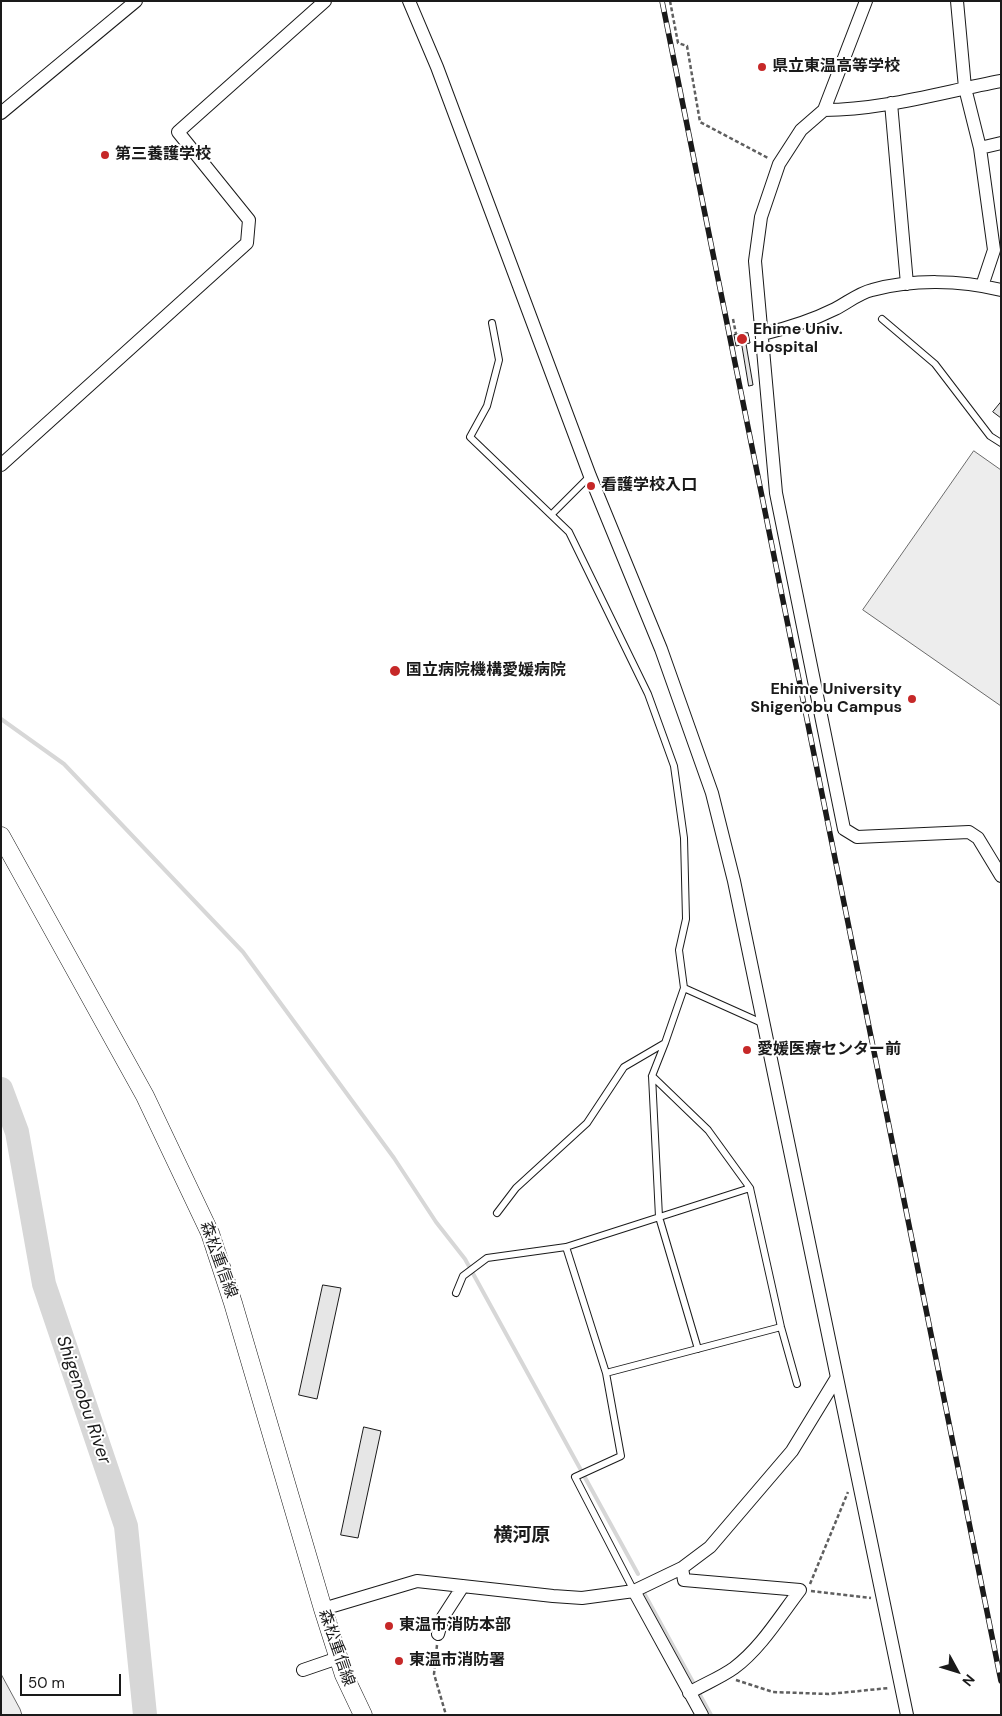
<!DOCTYPE html>
<meta charset="utf-8">
<style>
body{margin:0}
#map{position:relative;width:1002px;height:1716px;overflow:hidden;background:#fff;font-family:"DM Sans",sans-serif}
canvas{display:block}
.frame{position:absolute;inset:0;border:2px solid #1a1a1a;pointer-events:none}
.north{position:absolute;left:932px;top:1646px;width:50px;height:50px;-webkit-text-stroke:4px #fff;paint-order:stroke;rotate:129deg;font-size:14px;font-weight:700;line-height:20px;text-align:center;color:#1a1a1a}
.north::after{content:'';display:block;margin:auto;width:18px;height:22px;background:#1a1a1a;clip-path:polygon(50% 0,100% 100%,50% 72%,0 100%)}
.scale{position:absolute;left:20px;top:1674px;width:101px;height:22px;box-sizing:border-box;border:2px solid #1a1a1a;border-top:0;padding-left:6px;font-size:15px;line-height:18px;white-space:nowrap;color:#1a1a1a;-webkit-text-stroke:4px #fff;paint-order:stroke}
</style>
<div id="map">
<canvas width="1002" height="1716"></canvas>
<div class="frame"></div>
<div class="north">N</div>
<div class="scale">50 m</div>
</div>
<script>
const g = document.querySelector('canvas').getContext('2d');
g.lineJoin = 'round';
function fillPath(path, color) { g.fillStyle = color; g.fill(path, 'evenodd'); }
function trace(path, color, width, dash) { g.strokeStyle = color; g.lineWidth = width; g.lineCap = dash ? 'butt' : 'round'; g.setLineDash(dash || []); g.stroke(path); }
function label(font, color, halo, rows, align = 'center') {
  g.font = font + ' "DM Sans","Noto Sans JP",sans-serif'; g.lineWidth = 4; g.setLineDash([]); g.textBaseline = 'middle'; g.strokeStyle = halo; g.fillStyle = color; for (const [text, x, y, turn = 0] of rows) {
    g.save(); g.translate(x, y); g.rotate((+turn || 0) * Math.PI / 180); g.textAlign = isNaN(turn) ? turn : align; if (halo) g.strokeText(text, 0, 0); g.fillText(text, 0, 0); g.restore();
  }
}
const built = new Path2D(`
 M974 451 1001 470V706L863 610Z
 M1 1674 20 1709 22 1715H1Z`);
const stream = new Path2D(`
 M1 719 64 764 243 952 394 1158 436 1222 465 1259 638 1574
 M644 1593 711 1715`);
const river = new Path2D(`
 M1 1089 17 1132 44 1284 126 1526 145 1715`);
const building = new Path2D(`
 M748 333 750 343 736 346 734 335Z
 M742 344H746L753 385 749 386Z
 M1001 402V418L993 412Z
 M323 1285 341 1288 317 1399 299 1395Z
 M364 1427 381 1431 358 1538 341 1535Z`);
const path = new Path2D(`
 M670 1 678 43 687 46 700 122 768 158
 M733 319 736 334
 M810 1584 848 1492
 M811 1591 871 1598
 M437 1645 434 1674 446 1715
 M736 1680 773 1692 829 1694 889 1688`);
const service = new Path2D(`
 M882 319 935 364 990 436 1001 443
 M492 323 499 360 487 406 470 437 569 532 648 694 674 766 684 838 686 919 679 950 684 988 665 1043 624 1067 587 1123 516 1188 497 1213
 M552 514 590 476
 M684 988 762 1023
 M665 1043 652 1076 659 1217 698 1349
 M652 1076 708 1130 750 1188
 M566 1247 606 1373 621 1456 575 1477 634 1591
 M456 1293 463 1276 487 1258 566 1247 750 1188 781 1327 797 1384
 M606 1373 781 1327`);
const minor = new Path2D(`
 M409 1 437 67 590 476 661 649 712 793 734 881 907 1715
 M866 1 824 110 801 130 779 164 761 217 755 261 776 493 844 829 857 837 969 832 978 838 1001 876
 M957 1 965 88 980 148 994 250 982 286
 M891 103 907 284
 M824 110C883 110 942 92 1001 81
 M1 113 136 1
 M980 148 1001 143
 M763 334C788 328 811 321 835 309 847 303 859 293 872 290 913 279 960 280 1001 290
 M1 465 247 243 249 220 178 132 325 1
 M682 1568 684 1580 800 1590C780 1616 761 1648 734 1668 720 1678 704 1684 689 1693
 M634 1591 702 1715
 M323 1609 417 1581 553 1596 582 1598 634 1591 682 1568 710 1547 792 1451 836 1379
 M438 1634 443 1617 463 1586
 M303 1670 338 1658`);
const secondary = new Path2D(`
 M1 836 145 1096 210 1233 233 1303 323 1609 344 1675 363 1715`);
const rail = new Path2D(`
 M662 1 1001 1681`);
const markers = [
 [762,67,5,"#c62828"],
 [105,155,5,"#c62828"],
 [742,339,6,"#c62828"],
 [591,486,5,"#c62828"],
 [395,671,6,"#c62828"],
 [912,699,5,"#c62828"],
 [747,1050,5,"#c62828"],
 [389,1626,5,"#c62828"],
 [399,1661,5,"#c62828"]
];
const poiNames = [
 ["県立東温高等学校",772,67],
 ["第三養護学校",115,155],
 ["Ehime Univ.",753,330],
 ["Hospital",753,348],
 ["看護学校入口",601,486],
 ["国立病院機構愛媛病院",406,671],
 ["Ehime University",902,690,"right"],
 ["Shigenobu Campus",902,708,"right"],
 ["愛媛医療センター前",757,1050],
 ["東温市消防本部",399,1626],
 ["東温市消防署",409,1661]
];
const streetNames = [
 ["森松重信線",218,1260,70],
 ["森松重信線",336,1648,71]
];
const waterNames = [
 ["Shigenobu River",83,1400,71]
];
const quarterNames = [
 ["横河原",522,1536]
];
fillPath(built, '#ededed');
trace(built, '#6a6a6a', 1);
trace(stream, '#d7d7d7', 4);
trace(river, '#d7d7d7', 24);
fillPath(building, '#e6e6e6');
trace(building, '#1a1a1a', 1);
trace(service, '#1a1a1a', 8);
trace(minor, '#1a1a1a', 14);
trace(secondary, '#1a1a1a', 19);
trace(path, '#5f5f5f', 2.5, [4, 2.5]);
trace(service, '#fff', 6);
trace(minor, '#fff', 12);
trace(secondary, '#fff', 18);
trace(rail, '#1a1a1a', 5.5);
trace(rail, '#fff', 4, [11]);
for (const [x, y, r, color] of markers) { const dot = new Path2D(); dot.arc(x, y, r, 0, 2 * Math.PI); g.fillStyle = color; g.fill(dot); trace(dot, '#fff', 2); }
label('bold 16px', '#1a1a1a', '#fff', poiNames, 'left');
label('16px', '#1a1a1a', '#fff', streetNames);
label('italic 18px', '#1a1a1a', '#fff', waterNames);
label('bold 19px', '#1a1a1a', '#fff', quarterNames);
</script>
